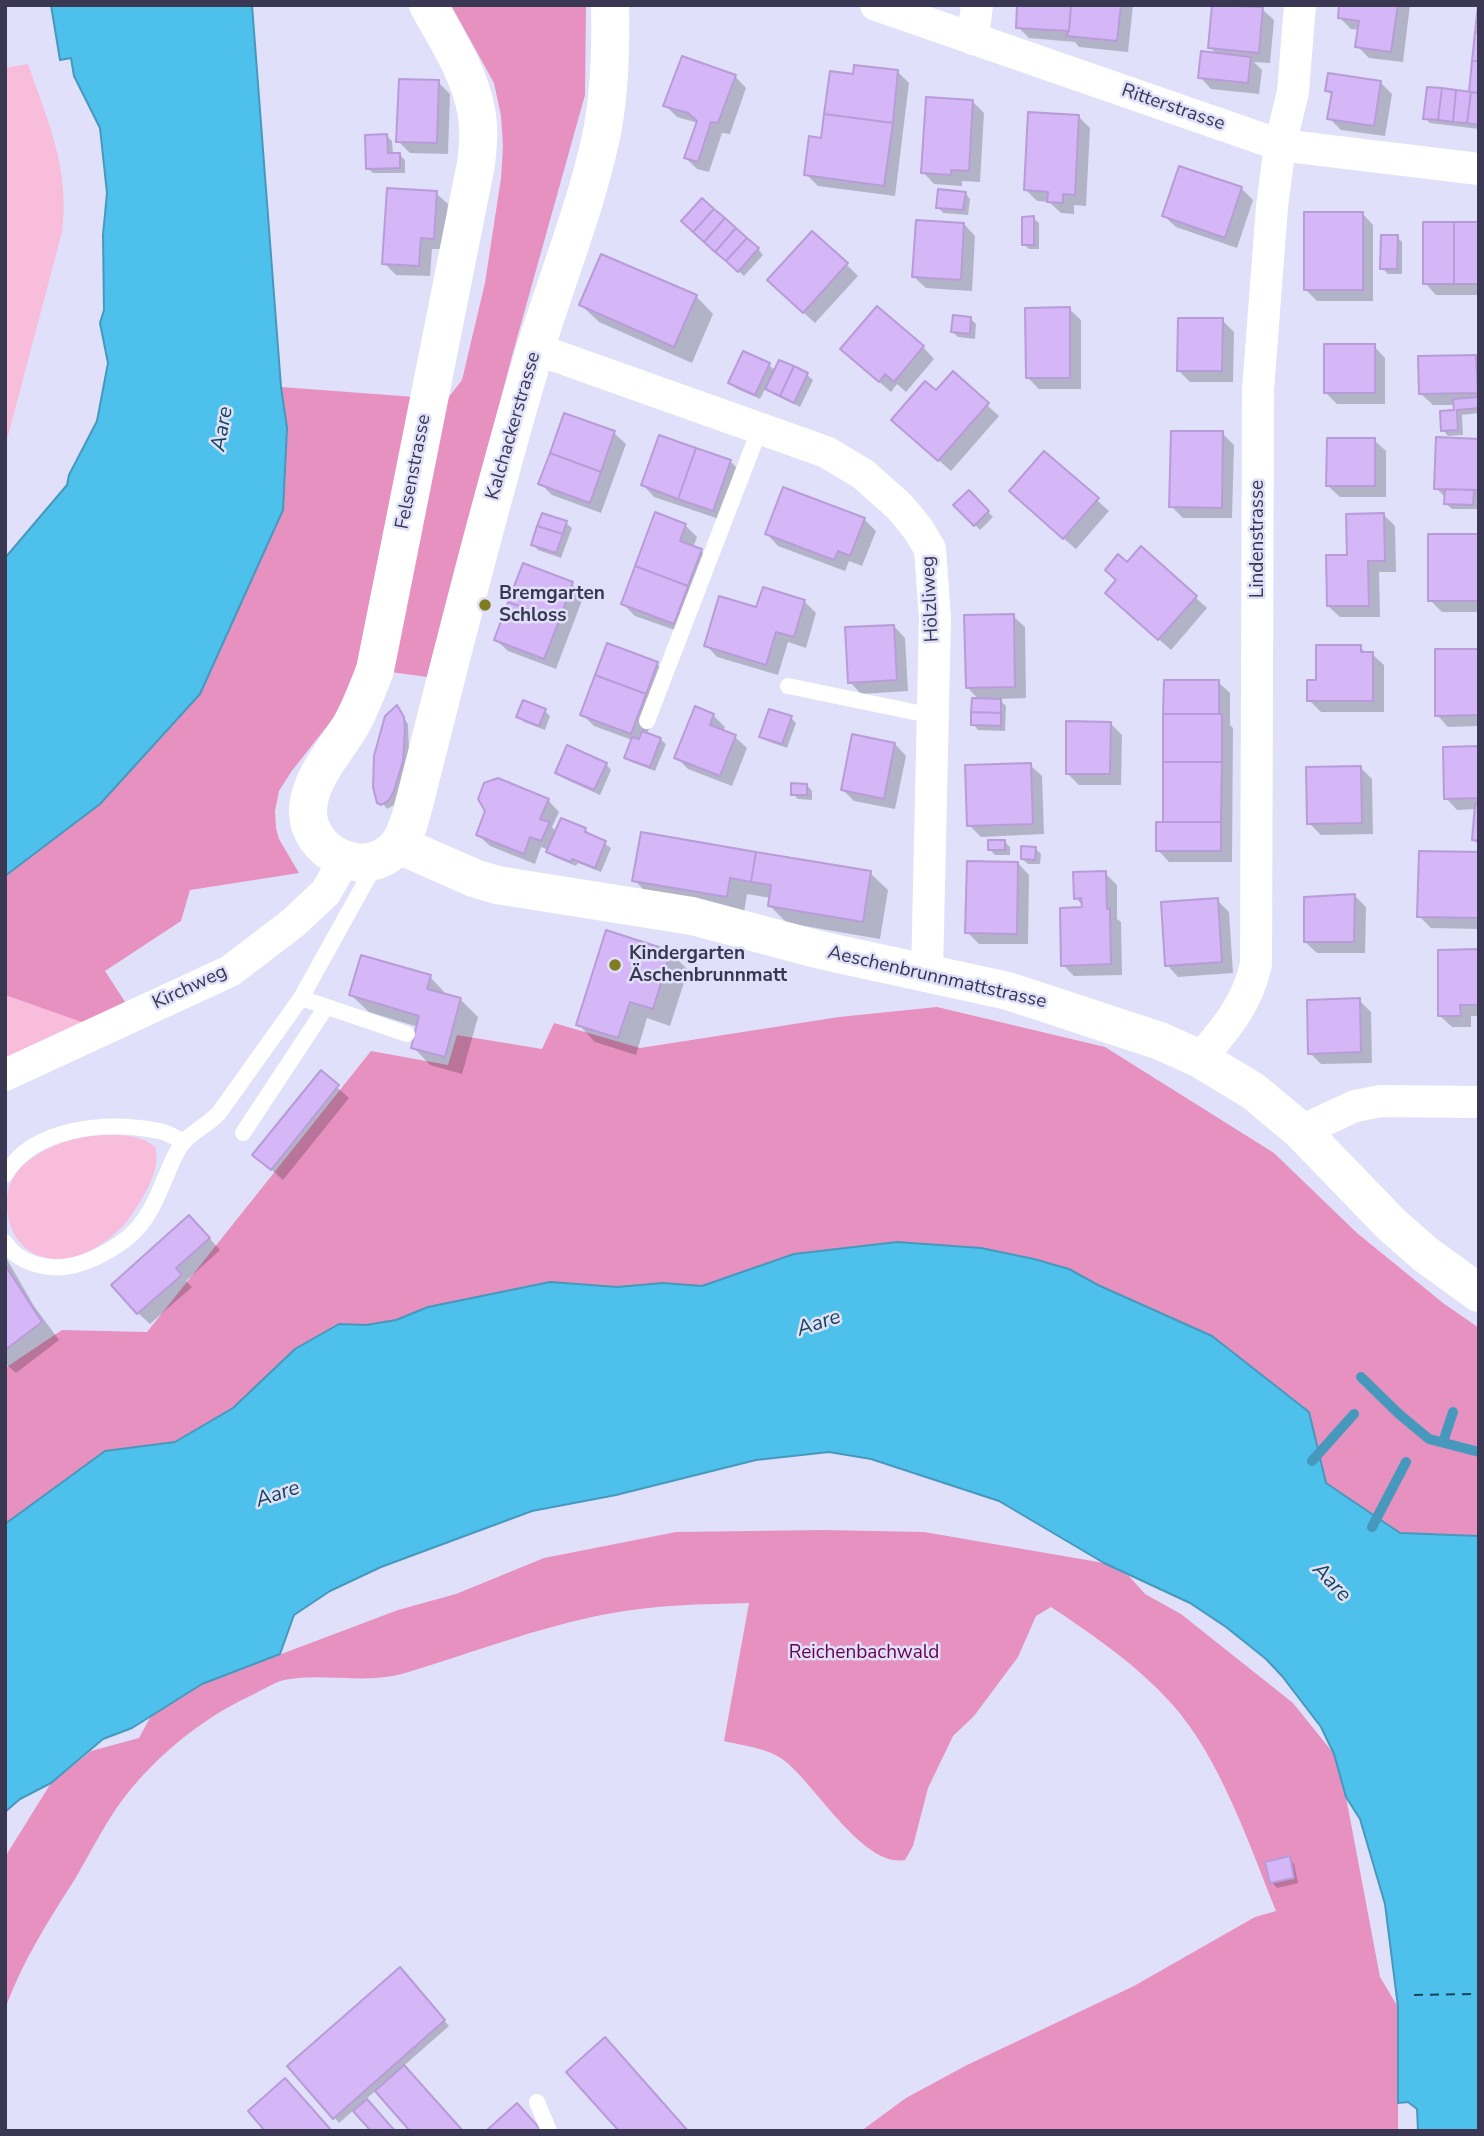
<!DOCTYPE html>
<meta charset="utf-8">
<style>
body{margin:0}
#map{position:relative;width:1484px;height:2136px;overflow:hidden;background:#e0e0fa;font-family:"Nunito Sans",sans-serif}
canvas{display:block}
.frame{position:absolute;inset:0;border:7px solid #393752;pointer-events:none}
</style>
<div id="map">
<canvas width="1484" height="2136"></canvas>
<div class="frame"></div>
</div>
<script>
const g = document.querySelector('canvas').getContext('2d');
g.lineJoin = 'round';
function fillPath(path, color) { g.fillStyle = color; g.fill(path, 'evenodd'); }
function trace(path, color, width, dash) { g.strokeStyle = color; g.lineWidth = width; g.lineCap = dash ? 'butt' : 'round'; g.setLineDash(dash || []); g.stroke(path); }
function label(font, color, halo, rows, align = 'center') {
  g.font = font + ' "Nunito Sans",sans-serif'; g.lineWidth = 5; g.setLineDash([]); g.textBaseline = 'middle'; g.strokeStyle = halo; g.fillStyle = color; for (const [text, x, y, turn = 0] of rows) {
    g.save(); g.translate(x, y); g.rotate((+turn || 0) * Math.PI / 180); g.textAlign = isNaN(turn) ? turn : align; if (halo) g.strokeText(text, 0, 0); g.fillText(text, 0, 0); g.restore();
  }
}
const green = new Path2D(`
 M28 64C48 122 70 169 62 232L5 447V68Z
 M5 995 90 1025 5 1064Z
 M89 1135C110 1135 138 1132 155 1147 161 1169 146 1193 134 1211 124 1228 108 1241 91 1250 51 1271 9 1254 7 1206 7 1197 8 1187 12 1180 26 1154 62 1141 89 1135Z`);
const forest = new Path2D(`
 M451 5H586L585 95 512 356 427 677 391 672 448 398 462 380 485 283 501 178 503 146 501 116 494 83Z
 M281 387 415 397 360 665 335 716 291 772 279 791 275 811 276 828 279 839 299 873 190 890 181 921 105 971 129 1008 90 1025 5 995V876L100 804 200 694 283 510 287 428Z
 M937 1007 1105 1047 1274 1153 1357 1233 1443 1303 1479 1328V1536L1400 1534 1326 1483 1309 1411 1212 1336 1098 1285 1069 1269 1034 1259 981 1248 794 1254 702 1286 663 1283 617 1287 550 1282 428 1307 396 1320 366 1325 339 1324 295 1349 233 1408 175 1442 105 1451 5 1524V1368L62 1330 147 1332 371 1051 448 1065 457 1035 542 1049 554 1023 640 1048 839 1017Z
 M823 1530 924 1532 1104 1563 1129 1576 1145 1594 1181 1614 1293 1703 1334 1754 1346 1797 1380 1977 1398 2007V2131H861L906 2098 967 2065 1134 1986 1255 1917 1276 1911C1249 1844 1220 1757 1171 1703 1137 1665 1093 1635 1051 1607L1036 1616 1018 1657 974 1716 953 1736 928 1788 913 1846 905 1860C864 1868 816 1786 786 1762 770 1748 744 1746 724 1741L749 1603C703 1604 653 1605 607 1614 538 1627 472 1653 405 1673 365 1685 324 1672 284 1680 273 1683 261 1691 250 1696 199 1720 151 1760 118 1806 102 1829 89 1855 75 1879 48 1921 22 1962 5 2009V1857L51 1783 91 1751 139 1738 152 1714 202 1684 398 1610 456 1594 544 1558 676 1532Z`);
const water = new Path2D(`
 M51 5H252L281 387 287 428 283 510 200 694 100 804 5 876V558L67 485 69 475 97 421 108 363 100 323 104 310 103 235 107 193 100 128 74 76 71 58 60 60Z
 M897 1242 981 1248 1034 1259 1069 1269 1098 1285 1212 1336 1309 1412 1326 1483 1400 1533 1479 1536V2131H1418L1417 2109 1408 2102 1398 2103V2007L1385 1904 1360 1819 1346 1797 1334 1754 1321 1727 1282 1676 1266 1659 1226 1627 1190 1603 1104 1563 999 1501 871 1459 829 1452 756 1460 616 1495 532 1511 381 1567 330 1591 294 1615 280 1654 202 1684 132 1728 103 1739 51 1783 20 1799 5 1812V1524L105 1451 175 1442 233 1408 295 1349 339 1324 366 1325 396 1320 428 1307 550 1282 617 1287 663 1283 702 1286 794 1254Z`);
const shadow = new Path2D(`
 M1019 5H1133L1128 52 1079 47 1075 42 1029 38 1018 27Z
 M1214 5H1258V8L1262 9 1274 20 1270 63 1254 62 1262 70 1259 94 1211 89 1200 77 1217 55 1210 47Z
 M1341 5H1410L1403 62 1369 58 1357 46 1360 30 1351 29 1339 17Z
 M1479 17V129L1430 123 1425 118 1470 93Z
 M897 71 909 83 895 196 818 186 806 174 854 76Z
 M735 76 746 88 730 134 722 133 709 172 697 169 686 158 698 123 677 117 665 105Z
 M438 82 450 94 448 154 410 153 398 141Z
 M1380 82 1392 94 1385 136 1341 130 1329 118 1333 96 1326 90Z
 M973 102 984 113 980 182 962 181V186L934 184 923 172Z
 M1079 117 1090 128 1086 206 1074 205V214L1061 213 1049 202 1037 201 1026 190Z
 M387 136 392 141 393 155 399 154 405 160V173H373L367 168Z
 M1180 168 1242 189 1253 200 1237 248 1176 227 1164 216Z
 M436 193 448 204 445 249H432L430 276 396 275 384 263Z
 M965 193 970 199 968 215 943 213 938 207Z
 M1362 213 1373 225V301H1317L1306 290Z
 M1033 218 1039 223V249H1029L1024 244Z
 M1479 223V295H1436L1425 283Z
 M964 224 975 236 972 291 926 288 914 277Z
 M689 227 758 249 763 255 744 276Z
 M1397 237 1402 242V274H1388L1382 268Z
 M846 264 858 276 815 323 781 292Z
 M696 296 713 314 692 363 599 322 581 305Z
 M1069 309 1081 320V389H1039L1027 377Z
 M971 319 976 324 975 339 958 337 953 332Z
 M1222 320 1234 332 1233 382H1190L1178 370Z
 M1374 346 1385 358V404H1337L1326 393Z
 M923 347 934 359 906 392 897 384 891 392 854 360Z
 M1476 356 1479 359V413L1462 415 1463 435 1448 436 1443 430 1456 412 1455 405H1433L1421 394Z
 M780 362 807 375 813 380 800 407 773 394 766 387 760 399 735 388 730 382 769 365 776 371Z
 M953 374 999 416 951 471 905 431Z
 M614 433 626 444 601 513 552 495 540 483Z
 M1222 433 1234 445 1232 518H1183L1171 506Z
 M1374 440 1386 451V497H1340L1328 486Z
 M1479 440 1478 509H1452L1446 504V498L1436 488Z
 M1044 453 1109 511 1076 549 1022 503Z
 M730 461 742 473 725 521 654 497 643 485Z
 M969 493 993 517 980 530 956 505Z
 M1384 515 1395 526 1396 572H1379L1380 617H1340L1328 606 1349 557Z
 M864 519 876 531 862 566 849 561 845 571 778 546 767 534Z
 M566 523 572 528 561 558 538 550 533 544Z
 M685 525 697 537 693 548 701 551 712 562 686 634 635 616 623 604Z
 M1479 536V612H1442L1430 600Z
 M1127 564 1195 597 1207 608 1171 650 1119 604Z
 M524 566 572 584 584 595 556 669 508 651 496 640Z
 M804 601 816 613 806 648 788 642 778 675 717 657 706 645 757 609Z
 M1013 616 1025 627 1026 698 999 699 1006 706 1005 731 978 730 973 724 979 700 968 688Z
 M894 626 905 638 908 691 861 694 850 682Z
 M608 645 657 664 669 675 647 734 660 739 666 744 655 771 631 762 626 757 632 740 594 726 582 714Z
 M1360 647 1367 654H1372L1384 665V712H1321L1309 700 1318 682Z
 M1479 651V726L1448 727 1437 715Z
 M1218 682 1230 693V725L1233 728 1232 862H1169L1158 850 1165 823Z
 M397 708 408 724 409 751 394 805 387 809 376 795Z
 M545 711 550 716 545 730 524 722 518 716Z
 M713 715 725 727 723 732 735 737 747 748 732 786 688 769 676 757Z
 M791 718 796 723 787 748 767 741 761 736Z
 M1110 723 1122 735 1121 785H1079L1067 773Z
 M895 744 906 756 895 809 854 801 843 790Z
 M1479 748V845L1473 839 1476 809 1457 810 1446 798Z
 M606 764 611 770 600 795 563 778 557 773Z
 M1030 765 1042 776 1044 834 981 837 969 825Z
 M1361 768 1372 779 1373 834 1321 835 1309 823Z
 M807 785 812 791V800L798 799 793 794Z
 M548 800 559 812 552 827 557 832 585 830 611 848 601 872 578 863 576 866 554 857 548 852 549 850 541 847 535 864 490 846 478 835Z
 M1005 842 1010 847V855H995L990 850Z
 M1036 849 1041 854 1040 864H1028L1022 859Z
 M1479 854V929L1431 928 1419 916Z
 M1018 863 1029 875 1028 944H979L967 932Z
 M870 873 888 890 880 939 787 923 770 906 771 898 747 894 744 913 652 898 634 880Z
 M1105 873 1117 885V919L1121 922 1122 975 1074 976 1063 965 1084 909 1083 906 1076 898Z
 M1355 896 1366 907 1365 953H1317L1305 942Z
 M1217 900 1229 912 1233 973 1178 977 1167 965Z
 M608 932 671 953 688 970 670 1026 647 1018 636 1055 595 1042 578 1024Z
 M1479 951V1016H1471V1027H1452L1440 1016Z
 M430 977 448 996 460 999 478 1017 462 1074 430 1065 413 1047 418 1027 369 1012 351 995Z
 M1359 1000 1371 1012 1372 1063 1321 1064 1310 1053Z
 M321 1073 349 1098 283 1180 255 1155Z
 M201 1229 220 1250 186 1281 192 1287 150 1324 138 1313Z
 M5 1256 34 1306 59 1340 16 1373 5 1363Z
 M1289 1858 1294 1864 1298 1883 1277 1888 1272 1882Z
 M405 1975 449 2026 365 2100 372 2106 374 2131 355 2109 339 2123 334 2117Z`);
const stream = new Path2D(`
 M1361 1377 1399 1414 1429 1439 1479 1452
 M1443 1442 1453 1412
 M1312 1461 1354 1414
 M1372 1527 1406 1462`);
const ferry = new Path2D(`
 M1414 1995 1479 1994`);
const building = new Path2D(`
 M1017 5H1071L1069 31 1016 28Z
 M1071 5H1121L1117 41 1066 36 1069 31Z
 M1212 5 1263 7 1259 53 1208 48Z
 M1339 5H1398L1391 52 1355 47 1359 21 1338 18Z
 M1478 5H1479V32H1475Z
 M1475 32H1479V61H1472Z
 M1201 51 1251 57 1248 83 1198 78Z
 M682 56 736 75 718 123 711 122 698 162 684 158 697 121 688 113 663 106Z
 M1472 61H1479V93L1469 92Z
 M854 65 898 70 893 123 824 114 830 71 853 74Z
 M1328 73 1381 81 1374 126 1327 119 1332 92 1325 91Z
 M399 79 439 80 437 143 396 142Z
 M1427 87 1442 88 1438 120 1423 119Z
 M1442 88 1456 90 1453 122 1438 120Z
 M1456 90 1471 92 1467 123 1453 122Z
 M1471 92 1479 93V125L1467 123Z
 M926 97 973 100 969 171 951 170V175L921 173Z
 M1028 112 1079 115 1075 195 1063 194V203L1047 202 1048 192 1024 190Z
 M824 114 893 123 884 186 804 175 809 136 821 138Z
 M387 134 388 153H400V168L366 169 365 135Z
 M1179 166 1242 187 1225 238 1162 216Z
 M387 188 437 191 434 239 421 238 419 266 382 264Z
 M938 189 966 192 963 210 936 208Z
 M702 198 714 209 693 232 681 221Z
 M714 209 725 218 704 242 693 232Z
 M1304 212H1363V290H1304Z
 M1034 216V245H1022V217Z
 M725 218 736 228 715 252 704 242Z
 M916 220 964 223 961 280 912 277Z
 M1423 222H1454V284H1423Z
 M1454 222H1479V284H1454Z
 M736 228 747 238 726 261 715 252Z
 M812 231 848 263 803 313 767 280Z
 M1381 235H1398L1397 269H1380Z
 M747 238 759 248 738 272 726 261Z
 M601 254 697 295 674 347 579 305Z
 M877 306 924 346 894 382 885 374 879 382 840 349Z
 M1070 307V378H1026L1025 308Z
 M953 315 971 317 970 334 951 332Z
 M1178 318H1223L1222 371H1177Z
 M1324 344H1375V393H1324Z
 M743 351 770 363 755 395 728 383Z
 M1476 355 1478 393 1419 394 1418 356Z
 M779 360 794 366 780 396 765 389Z
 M794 366 808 373 794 403 780 396Z
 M953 371 989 403 938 461 891 420 925 381 936 390Z
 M1479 397V408L1457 410 1458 430 1441 431 1440 411 1454 410 1453 399Z
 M564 413 615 431 601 472 550 453Z
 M1171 431H1223L1222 508 1169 507Z
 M659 435 696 448 678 499 641 485Z
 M1436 437 1479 439V490L1434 489Z
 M1327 438H1375V486H1326Z
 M696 448 731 460 713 511 678 499Z
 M1044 451 1099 498 1063 539 1009 491Z
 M550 453 601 472 590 503 538 484Z
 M783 487 865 518 850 556 838 551 834 560 765 534Z
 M1445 489 1474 490 1473 505 1444 504Z
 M969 490 989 511 974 526 953 505Z
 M655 512 686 524 680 541 702 549 688 586 635 566Z
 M542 513 567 521 563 534 537 526Z
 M1384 513 1385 561H1368L1369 606H1327L1326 555H1347L1346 514Z
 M537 526 563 534 556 553 531 545Z
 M1428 534H1479V601H1428Z
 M1141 546 1197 596 1158 640 1105 593 1116 580 1105 570 1118 554 1127 562Z
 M523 563 573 582 559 621 508 602Z
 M635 566 688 586 674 624 621 604Z
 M763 587 805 600 794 637 776 632 766 665 704 646 719 596 756 607Z
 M508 602 559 621 544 659 494 640Z
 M1014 614 1015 687 966 688 964 615Z
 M894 625 897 680 848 683 845 627Z
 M607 643 658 662 646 694 595 675Z
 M1316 645H1361V652H1373V701H1307V680H1316Z
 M1435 649H1479V715L1435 716Z
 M595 675 646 694 631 734 580 715Z
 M1164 680H1219V714H1163Z
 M972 698 1001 699V713L971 712Z
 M523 700 546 709 539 726 516 717Z
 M397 705 404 717 405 728 403 761 394 791 389 800 381 805 377 803 373 787 374 756 385 716Z
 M695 706 714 714 710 725 736 735 720 776 674 758Z
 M769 709 792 716 782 744 759 737Z
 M971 712 1001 713V726L971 725Z
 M1163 714H1222V762H1163Z
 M1066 721 1111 722 1110 774H1066Z
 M642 731 661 738 650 767 624 758 632 737 639 739Z
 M852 734 895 743 884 799 841 790Z
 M567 745 607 763 594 790 555 773Z
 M1479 746V798L1444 799 1443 747Z
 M1163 762H1222L1221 822H1163Z
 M1031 763 1033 824 967 826 965 765Z
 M1361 766 1362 823 1307 824 1306 767Z
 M498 778 549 799 540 819 550 822 541 841 530 837 524 854 476 835 485 811 478 799 484 783Z
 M791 783 807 784V795H791Z
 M1475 804 1479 805V841L1472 840Z
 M561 818 586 828 585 832 606 841 595 868 572 859 571 862 546 852Z
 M1156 822H1221V851H1156Z
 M641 832 756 852 751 882 730 878 727 897 632 881Z
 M988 840H1005V850H988Z
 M1021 846 1036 847 1035 860 1021 859Z
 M1419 851 1479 852V918L1417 917Z
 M756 852 871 871 863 922 768 906 771 885 751 882Z
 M967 861 1018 862 1017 934 965 933Z
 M1106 871 1107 909H1110L1111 964 1061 966 1060 908 1082 907 1081 898 1074 899 1073 872Z
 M1355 894 1354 942H1304V897Z
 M1218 898 1222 962 1165 966 1161 902Z
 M606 930 671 951 653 1009 630 1002 618 1038 576 1025Z
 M1479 949V1005H1460L1461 1016H1438V950Z
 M361 955 431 975 427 989 461 998 445 1057 411 1048 419 1016 349 995Z
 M1360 998 1361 1052 1308 1054 1307 1000Z
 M321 1070 339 1085 271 1170 252 1155Z
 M189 1215 210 1238 176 1268 182 1275 137 1314 111 1285Z
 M5 1265 42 1322 5 1350Z
 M1290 1856 1294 1878 1270 1883 1265 1862Z
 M400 1967 445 2020 333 2119 287 2066Z
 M605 2037 688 2131H619L566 2072Z
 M404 2065 463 2131H410L375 2091Z
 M285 2078 332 2131H265L248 2111Z
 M367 2099 395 2131H371L353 2111Z
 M517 2103 542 2131H486Z`);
const lane = new Path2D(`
 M788 686 933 716
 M647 721 760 428
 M301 998 407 1034
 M243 1133 326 1007
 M5 1175C33 1126 109 1121 159 1131 167 1132 176 1138 184 1142
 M5 1242C14 1258 33 1265 50 1267 67 1269 82 1264 97 1257 134 1239 148 1221 163 1183 169 1170 173 1156 182 1144 191 1132 208 1125 219 1113L301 998 376 863
 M537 2102 549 2131`);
const street = new Path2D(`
 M876 5 1280 145 1479 169
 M973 39 977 5
 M536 349 826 452 863 474 900 507 918 529 930 549 935 618 927 975
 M1200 1059C1226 1028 1247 1005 1256 964L1258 390 1272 207 1280 145 1293 92 1300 5
 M5 1075 230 971 293 923 326 892 344 860
 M1301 1131 1355 1106 1381 1101 1479 1102`);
const secondary = new Path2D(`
 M428 5C446 38 469 72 476 110 480 128 478 146 476 164L375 670C368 688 361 707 351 725 336 751 309 778 308 810 307 854 367 882 397 846 407 834 411 816 415 801 453 650 491 499 535 350 557 279 585 210 601 137 610 94 611 49 610 5
 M399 845 474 878 497 885 692 916 820 950 1008 991 1160 1041 1200 1059 1253 1091 1301 1131 1391 1224 1425 1254 1479 1293`);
const markers = [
 [485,605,7,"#817c22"],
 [615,965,7,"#817c22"]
];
const streetNames = [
 ["Ritterstrasse",1173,108,19],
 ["Kalchackerstrasse",514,426,-74],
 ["Felsenstrasse",414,472,-79],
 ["Lindenstrasse",1258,539,-90],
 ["Hölzliweg",931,599,-93],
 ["Aeschenbrunnmattstrasse",937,978,13],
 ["Kirchweg",190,988,-25]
];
const poiNames = [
 ["Bremgarten",499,594],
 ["Schloss",499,616],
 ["Kindergarten",629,954],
 ["Äschenbrunnmatt",629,976]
];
const parkNames = [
 ["Reichenbachwald",864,1653]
];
const waterNames = [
 ["Aare",223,429,-80],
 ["Aare",819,1324,-18],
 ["Aare",278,1495,-18],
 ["Aare",1331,1583,46]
];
fillPath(green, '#f7bddb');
fillPath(forest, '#e691c0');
fillPath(water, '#4dc1eb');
trace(water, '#4798bd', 2);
fillPath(shadow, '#0003');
trace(stream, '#4798bd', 10);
trace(ferry, '#154658', 2, [9, 7]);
fillPath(building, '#d5b6f7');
trace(building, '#b89cd8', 2);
trace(lane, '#fff', 16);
trace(street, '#fff', 32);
trace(secondary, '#fff', 38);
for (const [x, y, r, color] of markers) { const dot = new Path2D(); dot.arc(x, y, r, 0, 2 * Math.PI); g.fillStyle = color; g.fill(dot); trace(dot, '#e0e0fa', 2.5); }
label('19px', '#393752', '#e0e0fa', streetNames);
label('bold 19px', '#393752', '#e0e0fa', poiNames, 'left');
label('19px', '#6a0049', '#e0e0fa', parkNames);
label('italic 21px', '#154658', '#e0e0fa', waterNames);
</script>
